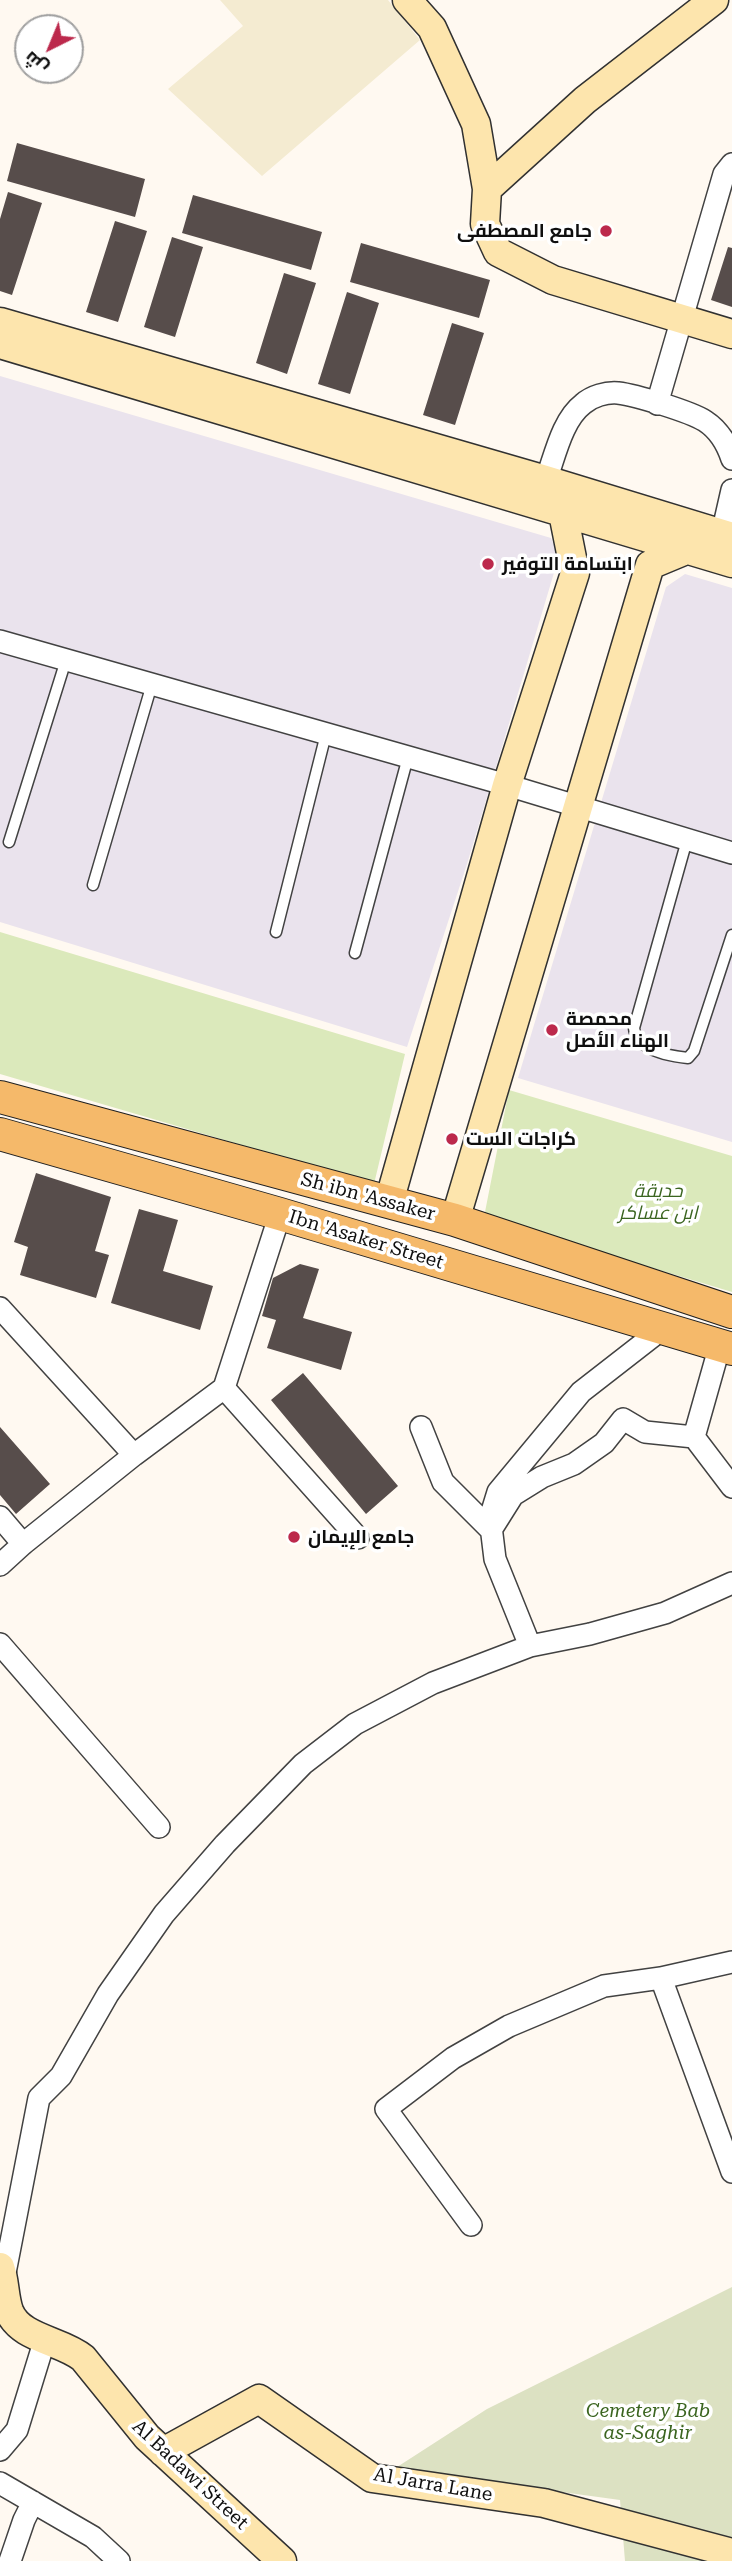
<!DOCTYPE html>
<meta charset="utf-8">
<style>
body{margin:0}
#map{position:relative;width:732px;height:2561px;overflow:hidden;background:#fff9f1;font-family:"Roboto Serif",Cairo,serif}
canvas{display:block}
.north{position:absolute;left:14px;top:14px;width:70px;height:70px;box-sizing:border-box;background:#fff;border:2px solid #9f9f9f;border-radius:50%;rotate:223deg;font-size:19px;font-weight:700;line-height:28px;text-align:center;color:#0f0f0f}
.north::after{content:'';display:block;margin:auto;width:24px;height:32px;background:#bc294c;clip-path:polygon(50% 0,100% 100%,50% 72%,0 100%)}
</style>
<div id="map">
<canvas width="732" height="2561"></canvas>
<div class="north">ش</div>
</div>
<script>
const g = document.querySelector('canvas').getContext('2d');
g.lineJoin = 'round';
function fillPath(path, color) { g.fillStyle = color; g.fill(path, 'evenodd'); }
function trace(path, color, width, dash) { g.strokeStyle = color; g.lineWidth = width; g.lineCap = dash ? 'butt' : 'round'; g.setLineDash(dash || []); g.stroke(path); }
function label(font, color, halo, rows, align = 'center') {
  g.font = font + ' "Roboto Serif",Cairo,serif'; g.lineWidth = 7; g.setLineDash([]); g.textBaseline = 'middle'; g.strokeStyle = halo; g.fillStyle = color; for (const [text, x, y, turn = 0] of rows) {
    g.save(); g.translate(x, y); g.rotate((+turn || 0) * Math.PI / 180); g.textAlign = isNaN(turn) ? turn : align; if (halo) g.strokeText(text, 0, 0); g.fillText(text, 0, 0); g.restore();
  }
}
const industrial = new Path2D(`
 M0 376 551 538 559 556 467 864 407 1047 0 922Z
 M685 574 732 588V1142L518 1078 666 587Z`);
const farmland = new Path2D(`
 M220 0H388L420 40 262 176 168 89 243 26Z`);
const green = new Path2D(`
 M0 932 405 1054 374 1184 0 1074Z
 M509 1090 732 1156V1292L484 1217Z`);
const cemetery = new Path2D(`
 M732 2287V2561H625L620 2500 394 2469 487 2409Z`);
const building = new Path2D(`
 M17 143 145 179 135 217 7 181Z
 M8 192 42 203 12 295 0 291V219Z
 M193 195 322 232 311 270 182 233Z
 M115 221 147 231 118 322 86 312Z
 M172 237 203 247 175 337 144 327Z
 M361 243 490 280 479 318 350 282Z
 M728 247 732 248V307L711 300Z
 M284 273 316 283 287 374 256 363Z
 M347 292 379 303 350 394 318 384Z
 M452 323 484 333 455 425 423 415Z
 M36 1173 111 1197 95 1251 109 1255 96 1298 20 1275 28 1247 14 1242Z
 M139 1209 178 1220 163 1271 213 1286 200 1330 111 1303Z
 M300 1264 319 1269 303 1318 352 1332 341 1370 267 1348 276 1320 262 1316 273 1278Z
 M303 1373 398 1486 366 1514 271 1400Z
 M0 1427 50 1484 16 1514 0 1495Z`);
const lane = new Path2D(`
 M687 840 634 1028C636 1050 669 1056 688 1058L694 1051 732 935
 M9 842 66 660
 M93 885 152 684
 M276 932 326 734
 M355 953 408 757`);
const street = new Path2D(`
 M657 404 724 174 732 164
 M546 480C555 456 562 420 583 404 592 396 606 392 618 393 636 395 691 412 705 421 719 430 727 444 732 459
 M722 534 732 490
 M0 641 507 785 732 853
 M0 1308 134 1455
 M720 1345 694 1437 732 1487
 M224 1388 358 1538
 M421 1427 443 1482 491 1530 513 1495 542 1477 574 1464 604 1443 623 1419 645 1432 694 1437
 M0 1517 23 1544
 M0 1565 23 1544 134 1455 224 1388 280 1214
 M0 1644 159 1827
 M530 1646 495 1559 490 1518 498 1492 581 1392 662 1329
 M732 1962 661 1978 732 2172
 M471 2225 386 2109 453 2058 509 2026 604 1986 661 1978
 M4 2278 39 2098 61 2076 108 1994 164 1914 225 1844 303 1764 355 1724 433 1683 530 1646 590 1634 665 1613 732 1583
 M0 2450 17 2430 45 2339
 M0 2483 93 2537 119 2561
 M10 2561 24 2520 33 2502`);
const secondary = new Path2D(`
 M407 0 432 28 476 124 487 189 485 224 498 252 553 280 732 334
 M487 189 585 100 714 0
 M0 322 542 479 732 537
 M0 344 732 563
 M389 1202 507 785 575 573 563 513
 M455 1220 650 565 686 550
 M0 2267C5 2281 4 2297 9 2311 20 2339 61 2340 83 2358L147 2437 282 2561
 M163 2452 259 2399 372 2478 544 2503 732 2553`);
const primary = new Path2D(`
 M0 1097 455 1220 732 1312
 M0 1134 280 1214 732 1349`);
const markers = [
 [606,231,7,"#bc294c"],
 [488,564,7,"#bc294c"],
 [552,1030,7,"#bc294c"],
 [452,1139,7,"#bc294c"],
 [294,1537,7,"#bc294c"]
];
const poiNames = [
 ["جامع المصطفى",592,231,"right"],
 ["ابتسامة التوفير",502,564],
 ["محمصة",566,1019],
 ["الهناء الأصل",566,1041],
 ["كراجات الست",466,1139],
 ["جامع الإيمان",308,1537]
];
const parkNames = [
 ["حديقة",658,1191],
 ["ابن عساكر",658,1213],
 ["Cemetery Bab",648,2411],
 ["as-Saghir",648,2433]
];
const streetNames = [
 ["Sh ibn 'Assaker",368,1197,15],
 ["Ibn 'Asaker Street",366,1240,17],
 ["Al Badawi Street",190,2475,43],
 ["Al Jarra Lane",433,2485,10]
];
fillPath(industrial, '#eae3ed');
fillPath(farmland, '#f4ebd1');
fillPath(green, '#dbe9bb');
fillPath(cemetery, '#dce1c2');
fillPath(building, '#574d4b');
trace(lane, '#424242', 13);
trace(street, '#424242', 24);
trace(secondary, '#313131', 31);
trace(primary, '#202020', 34);
trace(lane, '#fff', 10);
trace(street, '#fff', 21);
trace(secondary, '#fde5ad', 28);
trace(primary, '#f5b96a', 32);
for (const [x, y, r, color] of markers) { const dot = new Path2D(); dot.arc(x, y, r, 0, 2 * Math.PI); g.fillStyle = color; g.fill(dot); trace(dot, '#fff', 2.5); }
label('bold 19px', '#0f0f0f', '#fff', poiNames, 'left');
label('italic 19px', '#3b6520', '#fff', parkNames);
label('19px', '#0f0f0f', '#fff', streetNames);
</script>
